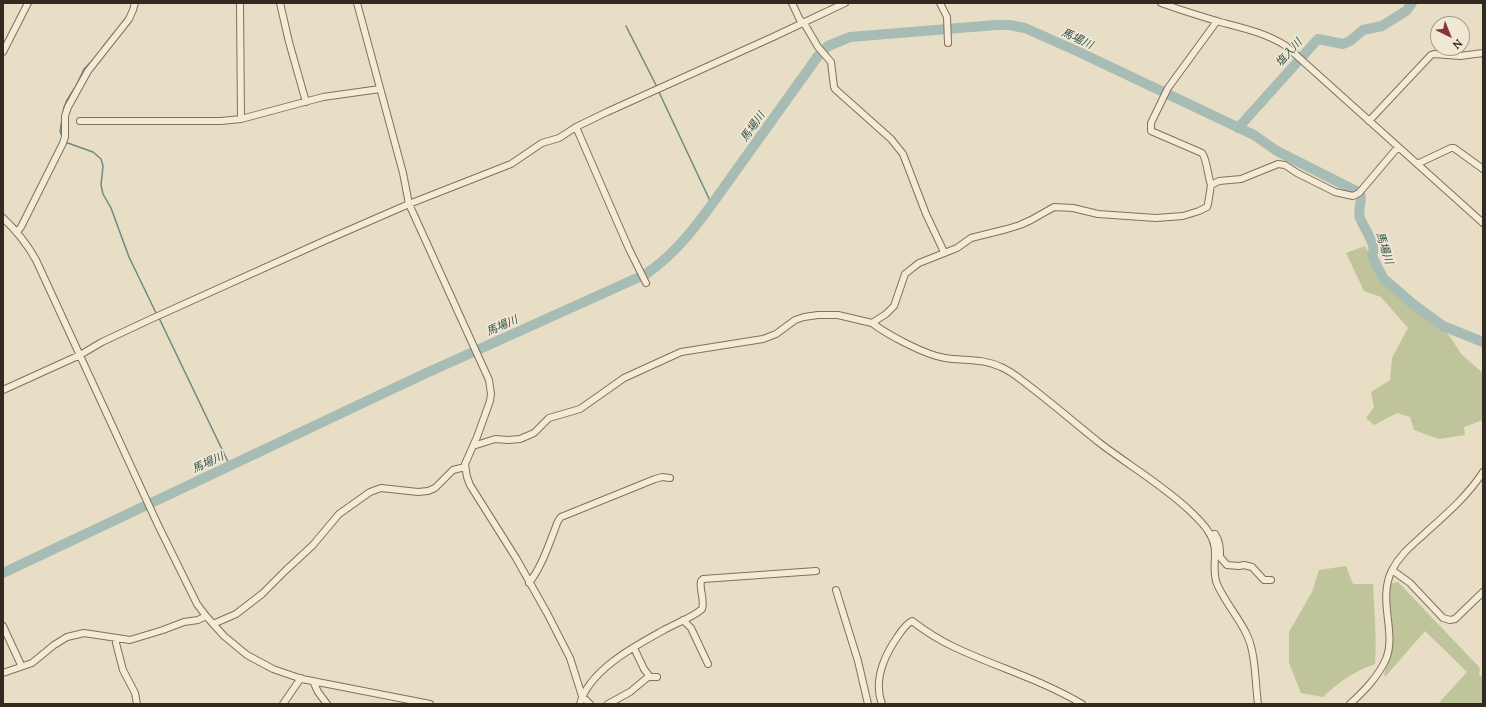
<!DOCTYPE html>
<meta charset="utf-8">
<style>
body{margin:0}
#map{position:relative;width:1486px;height:707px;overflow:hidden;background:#e8ddc5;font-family:Lora,serif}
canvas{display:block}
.frame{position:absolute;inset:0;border:4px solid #32291f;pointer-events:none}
.north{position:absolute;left:1430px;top:16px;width:40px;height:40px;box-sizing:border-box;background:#f0e8d3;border:1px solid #a49c8b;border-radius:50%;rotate:137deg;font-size:11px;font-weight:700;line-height:16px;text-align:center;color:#32291f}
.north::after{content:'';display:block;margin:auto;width:14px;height:18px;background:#883535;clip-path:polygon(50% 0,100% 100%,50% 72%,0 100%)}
</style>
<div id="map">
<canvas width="1486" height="707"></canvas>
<div class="frame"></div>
<div class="north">N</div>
</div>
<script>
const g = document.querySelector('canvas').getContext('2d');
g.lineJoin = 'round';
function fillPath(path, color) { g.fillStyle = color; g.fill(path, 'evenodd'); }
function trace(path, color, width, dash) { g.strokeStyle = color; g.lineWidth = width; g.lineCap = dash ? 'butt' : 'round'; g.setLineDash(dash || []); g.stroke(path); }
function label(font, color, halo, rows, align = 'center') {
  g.font = font + ' Lora,"Noto Sans JP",serif'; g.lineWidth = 3.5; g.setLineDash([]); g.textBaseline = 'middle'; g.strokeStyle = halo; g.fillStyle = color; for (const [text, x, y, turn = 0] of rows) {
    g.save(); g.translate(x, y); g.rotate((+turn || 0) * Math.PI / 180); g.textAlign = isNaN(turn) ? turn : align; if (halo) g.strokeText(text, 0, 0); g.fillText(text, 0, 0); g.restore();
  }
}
const green = new Path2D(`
 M1365 246 1385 282 1419 313 1448 334 1462 355 1483 373V420L1464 427 1465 435 1439 439 1414 430 1410 417 1397 413 1374 425 1366 418 1374 407 1371 392 1390 380 1392 358 1408 328 1381 297 1364 291 1346 253Z
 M1346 566 1353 584H1373C1374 611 1377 637 1375 664 1353 672 1340 681 1323 697L1301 693 1289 663V632L1312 592 1319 570Z
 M1398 582 1480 668 1479 674 1483 678V704H1438L1467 672 1425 631 1385 677 1384 675 1393 646 1391 623 1385 600 1388 584Z`);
const stream = new Path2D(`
 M123 22 128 16
 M626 26 657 87
 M101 51 102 48 114 33
 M658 90 712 205
 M63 139 60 131 64 107 67 100 76 86 84 69 92 61
 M65 142 93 152 101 159 103 166 101 185 103 194 111 208 129 257 157 315
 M159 318 230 466`);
const river = new Path2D(`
 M1238 128 1318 39 1343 44 1350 41 1363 30 1382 26 1406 11 1412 3
 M3 573 422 375 646 274C684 248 708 209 735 172 762 134 790 95 818 56L828 46 850 37 996 25H1009L1025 28 1079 52 1254 135 1277 151 1360 193C1363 201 1357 210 1360 218 1364 229 1378 245 1372 256L1383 278 1413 304 1443 326 1483 342`);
const minor = new Path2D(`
 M240 3 241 119
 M280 3 289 42 306 102
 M357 3 403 173 409 204 489 380 491 394 490 401 477 437 465 464 467 477 470 485 516 558 547 613 570 658 582 696 590 704
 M792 3 800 20 804 23 818 47 831 62 834 87 835 89 891 139 903 154 926 214 944 252
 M940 3 947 17 948 43
 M1161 3C1180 10 1200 16 1220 22 1243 28 1266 33 1286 46L1483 223
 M3 52 28 3
 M80 121H221L241 119 323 97 380 89
 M1369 121 1431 55 1434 54 1460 56 1483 53
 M576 127 629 249 646 283
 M1417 164 1451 148H1454L1483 169
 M1211 185C1208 177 1207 159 1202 153L1151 131V123L1168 88 1217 21
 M3 218C16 230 27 244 36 260L158 525 197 604 206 616 224 636 247 655 273 669 302 679 430 704
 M17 232 21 227 63 143 65 137V116L68 107 88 71 129 19 133 10 135 3
 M872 323C888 335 925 355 945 358 964 361 982 358 1001 367 1011 371 1020 379 1028 385 1053 404 1077 425 1101 444 1130 466 1161 484 1188 509 1195 516 1203 523 1208 531 1221 550 1211 562 1216 581 1220 595 1239 618 1246 633 1256 652 1255 682 1258 704
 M3 390 80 355 102 342 151 319 324 241 409 204 511 164 542 143 559 138 576 127 607 112 773 37 845 3
 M473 446 495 439 508 440 520 439 534 433 549 418 580 409 624 378 681 352 763 339 776 334 795 320 804 317 818 315H838L872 323 886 314 894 306 905 274 910 270 919 263 957 248 971 238 1007 229 1020 225 1031 220 1054 207 1073 208 1098 214 1156 218 1183 216 1199 211 1207 207 1208 204 1211 185 1219 181 1241 179 1278 164 1285 165 1297 173 1335 192 1353 196 1359 193 1398 147
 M1211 535 1215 534C1220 541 1220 549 1220 557L1227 565 1239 566 1244 565 1252 567 1264 580H1271
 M1392 570 1410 583 1443 618 1450 620 1455 619 1483 592
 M529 583C540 569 547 550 553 534 556 528 556 522 561 517L655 479 662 477 670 478
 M836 590 858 661 868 704
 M683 620 691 628 708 664
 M213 624 236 614 262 594 285 571 313 545 339 514 370 492 381 488 418 492 428 491 435 488 453 470 465 467
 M3 626 21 665 20 667
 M116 638V643L123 670 135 693 137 704
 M634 648 644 669 650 677
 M3 673 32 663 54 645 67 637 84 633 130 640 163 630 184 622 198 620 206 616
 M313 681 318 692 327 704
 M283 704 301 678
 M580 704C589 670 635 646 664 630 676 623 692 618 702 609 705 599 699 590 701 581L703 579 816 571
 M608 704 630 692 648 677H657
 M882 704C873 680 884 656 898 636 902 630 905 625 912 621 925 631 939 640 954 647 996 667 1042 680 1082 704
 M1350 704C1364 691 1378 677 1386 659 1397 632 1377 600 1392 570 1399 556 1411 546 1422 536 1444 516 1467 497 1483 472`);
const waterNames = [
 ["馬場川",1077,39,25],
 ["塩入川",1289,53,-48],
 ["馬場川",753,127,-55],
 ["馬場川",1384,248,72],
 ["馬場川",502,326,-24],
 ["馬場川",208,463,-25]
];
fillPath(green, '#bfc49a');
trace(stream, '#6e8982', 1.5);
trace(river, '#a6bcb5', 10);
trace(minor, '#80705d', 8);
trace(minor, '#f4ebd7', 6);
label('italic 11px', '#30504e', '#f0e8d3', waterNames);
</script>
